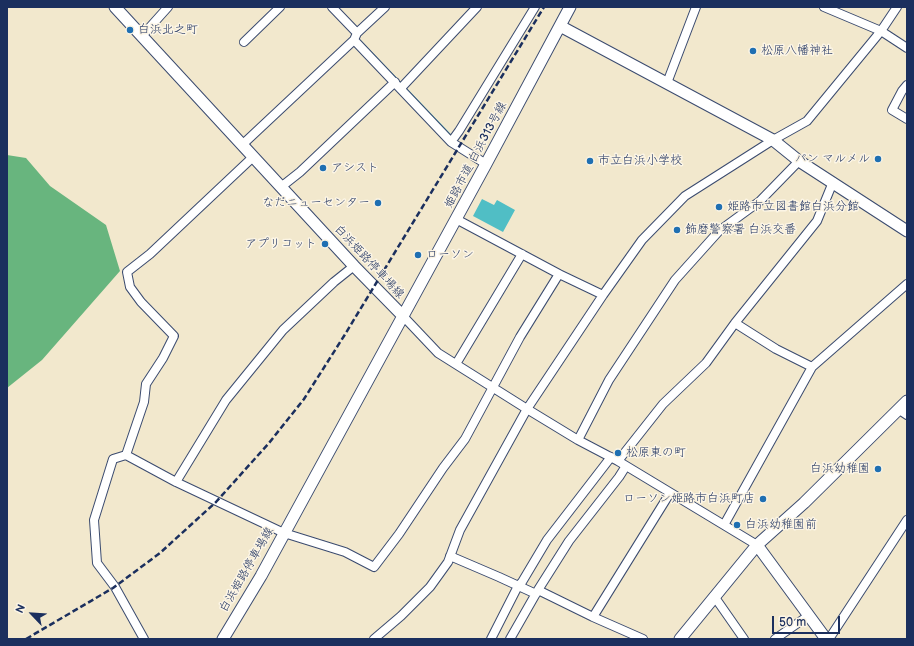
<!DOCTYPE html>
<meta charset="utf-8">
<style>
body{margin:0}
#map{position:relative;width:914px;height:646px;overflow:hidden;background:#f2e8cd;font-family:"Balsamiq Sans",sans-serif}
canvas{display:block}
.frame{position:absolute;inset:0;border:8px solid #1b2f5e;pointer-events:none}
.north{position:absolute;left:12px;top:594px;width:40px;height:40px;-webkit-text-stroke:3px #fcf5e5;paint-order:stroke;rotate:295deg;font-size:11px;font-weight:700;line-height:16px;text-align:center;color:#1b2f5e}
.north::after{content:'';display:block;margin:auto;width:14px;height:18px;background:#1b2f5e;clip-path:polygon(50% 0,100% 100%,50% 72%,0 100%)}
.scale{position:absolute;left:772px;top:616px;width:68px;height:18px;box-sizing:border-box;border:2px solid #1b2f5e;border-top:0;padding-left:5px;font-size:12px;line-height:14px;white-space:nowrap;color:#1b2f5e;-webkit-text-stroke:3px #fcf5e5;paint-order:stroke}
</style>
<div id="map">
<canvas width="914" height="646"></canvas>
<div class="frame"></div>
<div class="north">N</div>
<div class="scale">50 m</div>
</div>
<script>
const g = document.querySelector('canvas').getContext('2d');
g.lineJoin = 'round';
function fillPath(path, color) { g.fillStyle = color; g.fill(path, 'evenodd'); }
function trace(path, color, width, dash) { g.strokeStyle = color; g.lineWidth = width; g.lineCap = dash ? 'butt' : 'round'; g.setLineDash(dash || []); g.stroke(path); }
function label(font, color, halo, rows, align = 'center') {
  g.font = font + ' "Balsamiq Sans","Klee One",sans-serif'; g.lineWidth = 3; g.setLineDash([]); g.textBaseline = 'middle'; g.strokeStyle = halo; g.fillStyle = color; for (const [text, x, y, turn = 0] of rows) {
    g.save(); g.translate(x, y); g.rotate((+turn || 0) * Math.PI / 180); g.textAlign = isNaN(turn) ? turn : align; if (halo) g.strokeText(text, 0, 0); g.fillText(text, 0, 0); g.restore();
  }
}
const forest = new Path2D(`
 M7 155 26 158 50 186 106 225 120 271 42 360 7 388Z`);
const water = new Path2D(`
 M482 199 494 205 497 200 515 210 503 232 473 216Z`);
const stream = new Path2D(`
 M360 41 451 136`);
const street = new Path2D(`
 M332 7 357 33
 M824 7 881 31 907 48
 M142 36 168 7
 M354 40 451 142 486 164
 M244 42 280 7
 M667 83 696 7
 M907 85 902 91 892 110 907 119
 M401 88 477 7
 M451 142 459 131 535 7
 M242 145 354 40 357 33 385 7
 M281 187 300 172 395 82
 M456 219 559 274 603 295
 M402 315 438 353 527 409 578 440 618 461 757 545
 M735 323 776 349 812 367
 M456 364 522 254
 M898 409 907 415
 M578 440 609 380 675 280 719 231 760 201 799 161
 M126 455 176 482 284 533 345 552 374 567 399 534 443 468 465 439 520 337 559 274
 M618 461 663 404 706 363 735 323 817 221 833 182
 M176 482 226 400 283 330 334 282 354 266
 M724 525 812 367 907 284
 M450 556 499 577 536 594
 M538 590 593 617 643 639
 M714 596 744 639
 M593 617 670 493
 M144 639 115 587 97 563 94 520 113 459 126 455 144 402 146 384 163 358 174 336 141 302 130 287 127 272 150 254 253 157
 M374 639 401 616 430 587 448 562 460 530 527 409 603 295 642 240 685 196 773 140 807 121 881 31 897 7
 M491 639 518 586 522 582 547 540 611 457
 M510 639 538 590 569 541 619 477 626 466
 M775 639 808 616
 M829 639 907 520`);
const secondary = new Path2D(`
 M115 7 354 266 402 315
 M560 26 773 140 799 161 907 231
 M757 545 826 639
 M223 639 261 576 486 164 570 7
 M680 639 757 545 804 503 907 401`);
const rail = new Path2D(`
 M26 639 113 588 160 553 216 502 269 443 304 399 344 336 544 7`);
const markers = [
 [130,30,4,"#1f6fb2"],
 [753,51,4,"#1f6fb2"],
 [878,159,4,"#1f6fb2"],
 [590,161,4,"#1f6fb2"],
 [323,168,4,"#1f6fb2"],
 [378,203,4,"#1f6fb2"],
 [719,207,4,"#1f6fb2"],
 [677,230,4,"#1f6fb2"],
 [325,244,4,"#1f6fb2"],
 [418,255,4,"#1f6fb2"],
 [618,453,4,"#1f6fb2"],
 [878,469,4,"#1f6fb2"],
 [763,499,4,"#1f6fb2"],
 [737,525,4,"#1f6fb2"]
];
const poiNames = [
 ["白浜北之町",138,30],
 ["松原八幡神社",761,51],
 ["パン マルメル",870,159,"right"],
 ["市立白浜小学校",598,161],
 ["アシスト",331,168],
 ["なだニューセンター",370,203,"right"],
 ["姫路市立図書館白浜分館",727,207],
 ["飾磨警察署 白浜交番",685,230],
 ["アプリコット",317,244,"right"],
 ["ローソン",426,255],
 ["松原東の町",626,453],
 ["白浜幼稚園",870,469,"right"],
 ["ローソン姫路市白浜町店",755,499,"right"],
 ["白浜幼稚園前",745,525]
];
const streetNames = [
 ["姫路市道 白浜313号線",476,155,-62],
 ["白浜姫路停車場線",369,262,47],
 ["白浜姫路停車場線",247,570,-60]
];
fillPath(forest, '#68b57e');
fillPath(water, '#50bec5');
trace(stream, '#50bec5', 2.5);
trace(street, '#3b4b6f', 10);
trace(secondary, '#3b4b6f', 13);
trace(street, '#fff', 8);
trace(secondary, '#fff', 11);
trace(rail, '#1b2f5e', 2.5, [6, 3]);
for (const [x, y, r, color] of markers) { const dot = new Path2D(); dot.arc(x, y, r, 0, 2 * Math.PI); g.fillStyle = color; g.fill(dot); trace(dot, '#fcf5e5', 1.5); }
label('12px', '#1b2f5e', '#fcf5e5', poiNames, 'left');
label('12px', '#1b2f5e', '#fcf5e5', streetNames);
</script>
